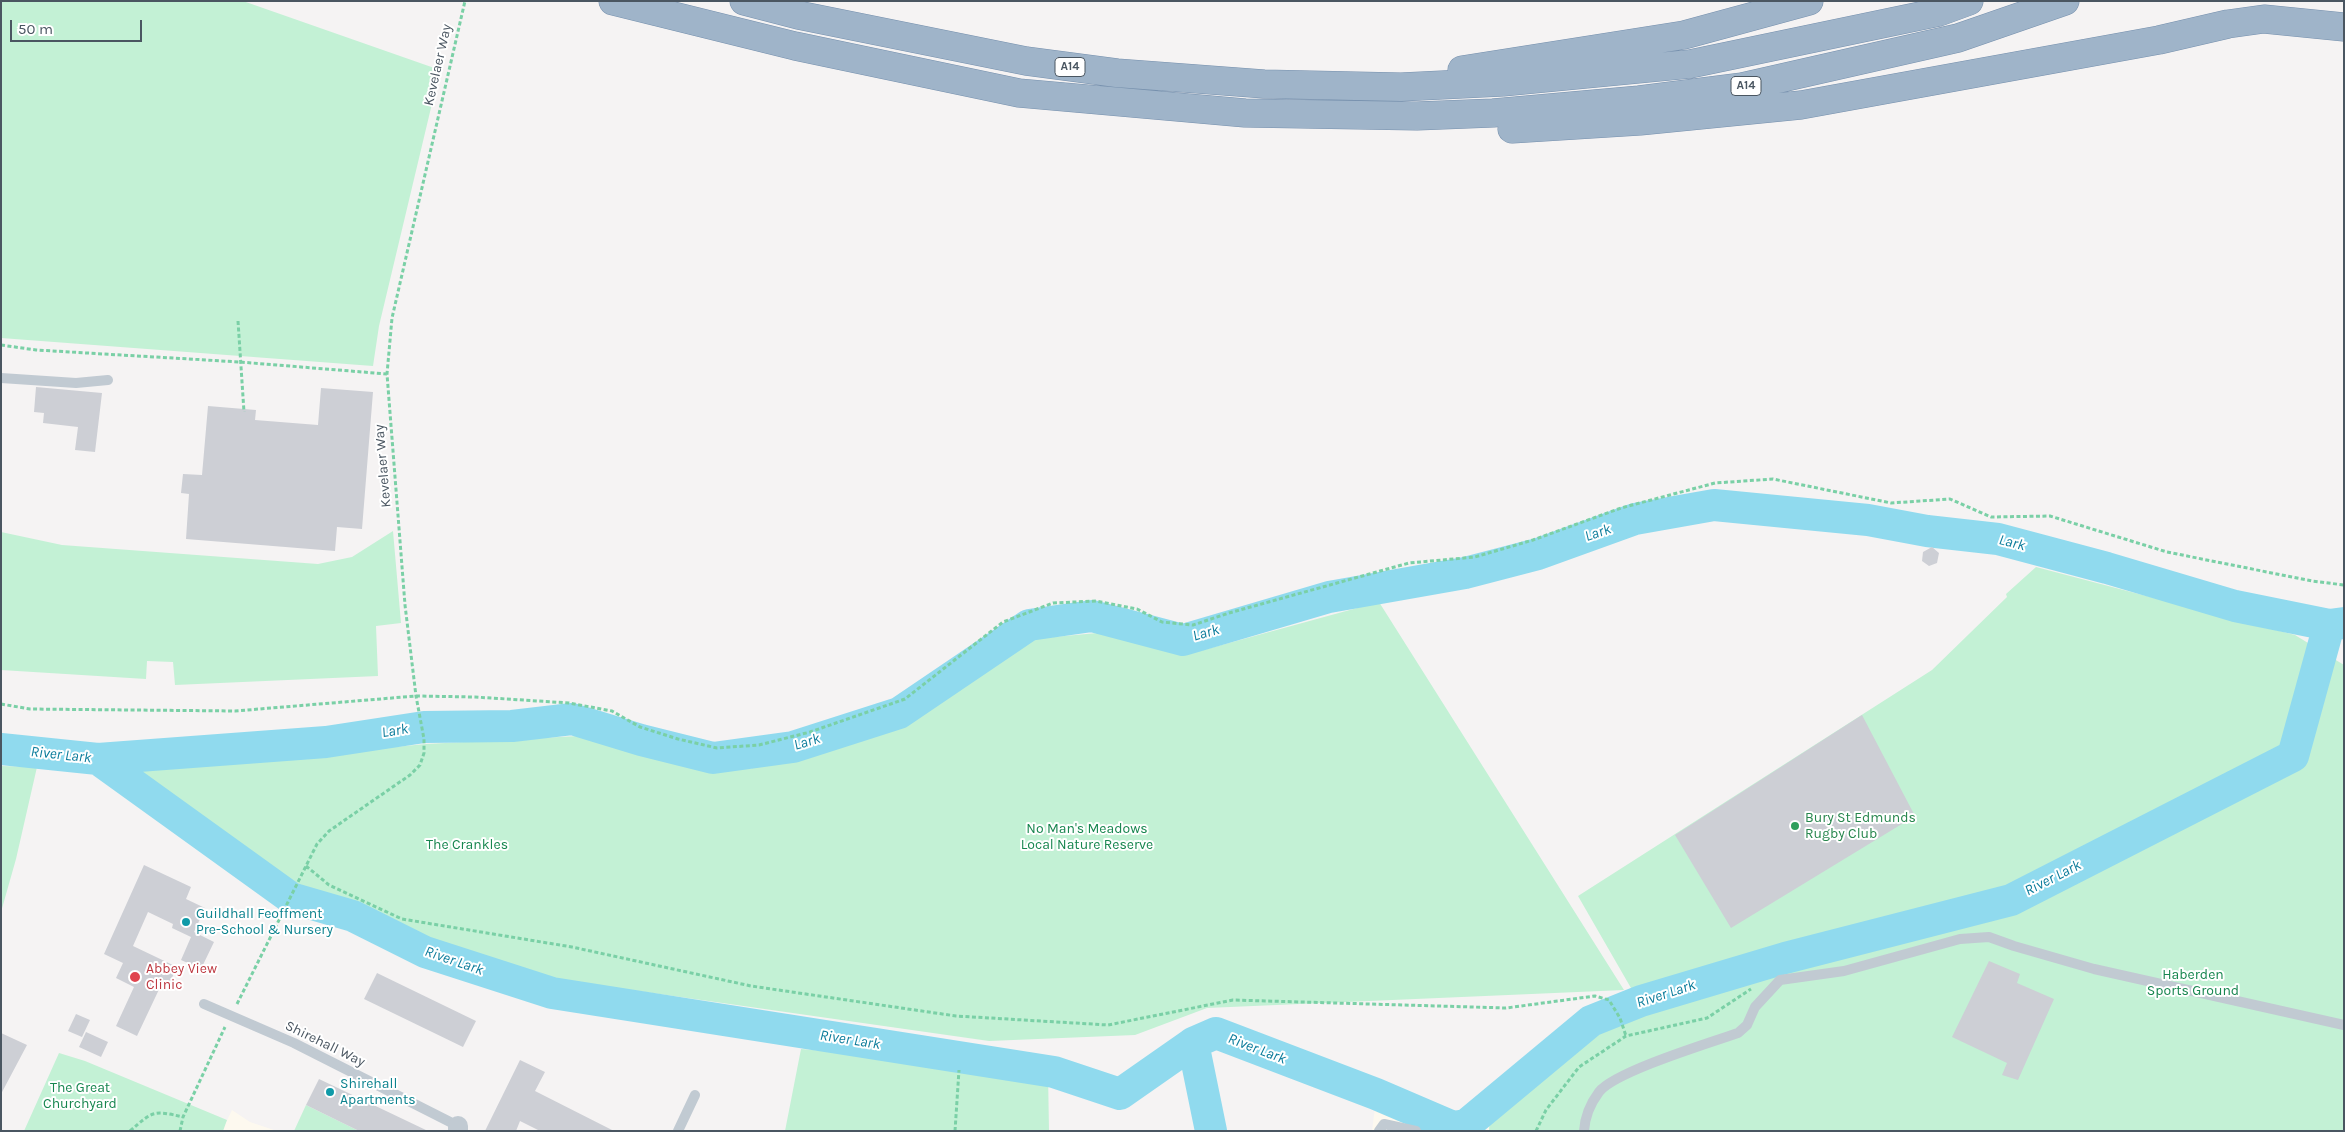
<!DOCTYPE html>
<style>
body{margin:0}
#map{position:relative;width:2345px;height:1132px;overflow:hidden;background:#f5f3f3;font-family:Karla,sans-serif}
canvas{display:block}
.frame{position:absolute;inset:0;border:2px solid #4a5661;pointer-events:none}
.scale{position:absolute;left:10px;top:20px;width:132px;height:22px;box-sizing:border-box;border:2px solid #4a5661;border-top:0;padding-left:6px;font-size:15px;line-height:18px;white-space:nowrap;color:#4a5661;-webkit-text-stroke:4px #fff;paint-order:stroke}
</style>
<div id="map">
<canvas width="2345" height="1132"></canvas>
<div class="frame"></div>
<div class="scale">50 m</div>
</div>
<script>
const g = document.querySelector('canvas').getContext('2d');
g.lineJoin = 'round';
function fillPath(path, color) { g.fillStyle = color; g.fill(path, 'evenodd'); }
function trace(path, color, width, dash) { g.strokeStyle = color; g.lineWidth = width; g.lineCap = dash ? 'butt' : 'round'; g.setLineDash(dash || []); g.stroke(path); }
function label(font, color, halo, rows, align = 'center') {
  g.font = font + ' Karla,sans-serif'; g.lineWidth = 4; g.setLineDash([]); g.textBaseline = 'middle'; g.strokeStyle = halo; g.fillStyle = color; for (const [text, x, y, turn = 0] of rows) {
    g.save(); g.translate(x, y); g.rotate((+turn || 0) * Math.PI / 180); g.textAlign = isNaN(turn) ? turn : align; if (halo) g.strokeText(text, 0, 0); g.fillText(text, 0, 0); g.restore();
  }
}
const commercial = new Path2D(`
 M1376 1100 1436 1125 1451 1131H1372Z
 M232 1110 250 1122 277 1131H222Z
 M1490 1111 1489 1131H1465L1480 1121Z`);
const green = new Path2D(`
 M1 1H243L440 70 379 326 373 366 1 338Z
 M393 531 401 623 376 626 378 676 175 685 173 662 147 661 146 679 1 670V532L62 545 318 564 352 557Z
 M2036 567 2295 635 2344 665V1131H1489L1490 1111 1598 1025 1786 963 1784 953 1635 995 1578 896 1932 670 2007 597 2006 594Z
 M1379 602 1624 990 1207 1008 1135 1035 989 1041 561 980 415 936 357 910 306 894 128 768 330 753 426 744 597 735 665 757 749 769 902 721 1021 640 1097 633 1185 655Z
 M1 766 37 767 16 859 1 912Z
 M801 1049 960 1062 1048 1072 1049 1131H785Z
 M59 1053 85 1061 227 1120 223 1131H24Z
 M306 1105 359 1131H294Z`);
const river = new Path2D(`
 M1 749 98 759 291 898 353 916 425 952 552 993 1054 1072 1120 1094 1193 1043 1216 1033 1376 1094 1453 1127 1466 1125 1591 1021 1641 1001 1785 958 2011 900 2293 756 2329 625 2344 623
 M98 759 326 742 424 727 512 726 572 719 641 740 713 758 793 747 899 713 1029 625 1092 616 1183 640 1329 597 1465 573 1538 554 1635 519 1714 505 1868 520 1927 531 1998 539 2107 568 2235 606 2329 625
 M1193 1043 1211 1131`);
const building = new Path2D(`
 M36 387 102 393 95 452 75 450 78 427 43 423 44 413 34 412Z
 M321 388 373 392 362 529 337 527 335 551 186 539 189 494 181 493 183 474 202 475 208 406 256 410 255 420 318 425Z
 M1932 547 1939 553 1937 563 1929 566 1922 561 1923 552Z
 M1862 715 1915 816 1731 928 1675 835Z
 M144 865 191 887 186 899 205 908 194 932 214 942 201 969 181 960 191 937 172 928 173 924 148 912 133 946 177 967 169 984 163 981 137 1036 116 1026 134 987 116 978 123 963 104 954Z
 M1989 961 2020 974 2017 983 2054 999 2018 1080 2002 1075 2007 1063 1952 1037Z
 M377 973 476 1021 463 1047 364 999Z
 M76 1014 90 1020 82 1037 68 1031Z
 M86 1032 108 1042 101 1057 79 1047Z
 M1 1033 27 1045 1 1094Z
 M520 1060 545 1072 535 1091 614 1131H540L520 1121 516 1131H485Z
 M319 1079 428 1131H359L306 1105Z`);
const path = new Path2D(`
 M238 321 244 412
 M1 345 36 350 240 362 387 374
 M1 704 30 709 235 711 416 696 475 697 569 703 612 711 640 727 678 739 717 748 759 745 810 732 905 699 1003 622 1053 603 1096 601 1137 609 1162 622 1193 625 1229 613 1409 563 1475 557 1533 540 1621 508 1715 483 1773 479 1891 503 1950 499 1991 517 2050 516 2167 552 2312 581 2344 585
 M306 866 329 885 402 919 572 947 751 986 956 1016 1108 1025 1233 1000 1506 1008 1595 996 1609 1000 1620 1018 1626 1036
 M237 1004 317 844 329 831 410 775 420 765 424 753V739L416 696 405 605 387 374 392 318 465 1
 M130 1131C153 1111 153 1110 183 1117
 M180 1131 183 1117 225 1027
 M955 1131 959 1070
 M1536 1131 1546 1110 1579 1067 1626 1036 1707 1018 1751 989`);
const service = new Path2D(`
 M1 378 76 383 108 380
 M204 1004 294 1043 458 1126
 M678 1131 695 1095
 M1379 1131 1384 1124 1416 1131
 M1584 1131C1585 1116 1590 1104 1599 1092 1614 1072 1709 1043 1738 1033L1747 1025 1755 1007 1780 980 1844 971 1960 939 1989 937 2014 946 2094 969 2344 1025`);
const minor = new Path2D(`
 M458 1131V1126`);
const trunk = new Path2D(`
 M613 1 795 46 1019 93 1245 113 1417 116 1493 113 1639 100 1742 87 1958 38 2065 1
 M744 1 798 15 1026 61 1117 73 1264 84 1401 87 1503 82 1690 64 1939 12 1969 1
 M1462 70 1684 35 1809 1
 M1512 129 1640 121 1801 105 2159 40 2228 24 2264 19 2344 27`);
const markers = [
 [1795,826,5,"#2e9e5b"],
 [186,922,5,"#0f9aa8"],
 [135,977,6,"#e0444e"],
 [330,1092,5,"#0f9aa8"]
];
const shields = [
 [1070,67,30],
 [1746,86,30]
];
const shieldNames = [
 ["A14",1070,67],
 ["A14",1746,86]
];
const streetNames = [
 ["Kevelaer Way",438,65,-77],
 ["Kevelaer Way",383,466,-95],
 ["Shirehall Way",325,1044,26]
];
const leisureNames = [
 ["Bury St Edmunds",1805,818],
 ["Rugby Club",1805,834]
];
const parkNames = [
 ["No Man's Meadows",1087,829],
 ["Local Nature Reserve",1087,845],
 ["The Crankles",467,845],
 ["Haberden",2193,975],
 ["Sports Ground",2193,991],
 ["The Great",80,1088],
 ["Churchyard",80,1104]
];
const cultureNames = [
 ["Guildhall Feoffment",196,914],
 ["Pre-School & Nursery",196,930],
 ["Shirehall",340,1084],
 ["Apartments",340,1100]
];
const healthNames = [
 ["Abbey View",146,969],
 ["Clinic",146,985]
];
const waterNames = [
 ["Lark",1598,533,-19],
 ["Lark",2012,543,15],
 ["Lark",1206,633,-16],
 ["Lark",395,731,-9],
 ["Lark",807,742,-17],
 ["River Lark",61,755,6],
 ["River Lark",2053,878,-27],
 ["River Lark",454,961,19],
 ["River Lark",1666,994,-18],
 ["River Lark",850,1040,9],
 ["River Lark",1257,1049,21]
];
fillPath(commercial, '#fdf9ef');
fillPath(green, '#c3f1d5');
trace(river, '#90daee', 32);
fillPath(building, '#cdcfd5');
trace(trunk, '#7690ad', 29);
trace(path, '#7ad0a6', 3, [4, 2.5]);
trace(service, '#c1cad2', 10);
trace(minor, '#c1cad2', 20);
trace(trunk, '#9fb4c9', 28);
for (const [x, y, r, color] of markers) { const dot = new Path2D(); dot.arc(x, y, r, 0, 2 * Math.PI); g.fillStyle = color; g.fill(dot); trace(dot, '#fff', 2); }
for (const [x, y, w] of shields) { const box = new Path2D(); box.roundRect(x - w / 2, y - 9.5, w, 19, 4); g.fillStyle = '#fff'; g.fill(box); trace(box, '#4a5661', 1); }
label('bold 12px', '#4a5661', null, shieldNames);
label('14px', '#4a5661', '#fff', streetNames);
label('14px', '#27864d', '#fff', leisureNames, 'left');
label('14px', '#17864f', '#fff', parkNames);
label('14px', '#0d838f', '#fff', cultureNames, 'left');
label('14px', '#be3a42', '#fff', healthNames, 'left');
label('italic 15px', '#0c7c9b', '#fff', waterNames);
</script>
